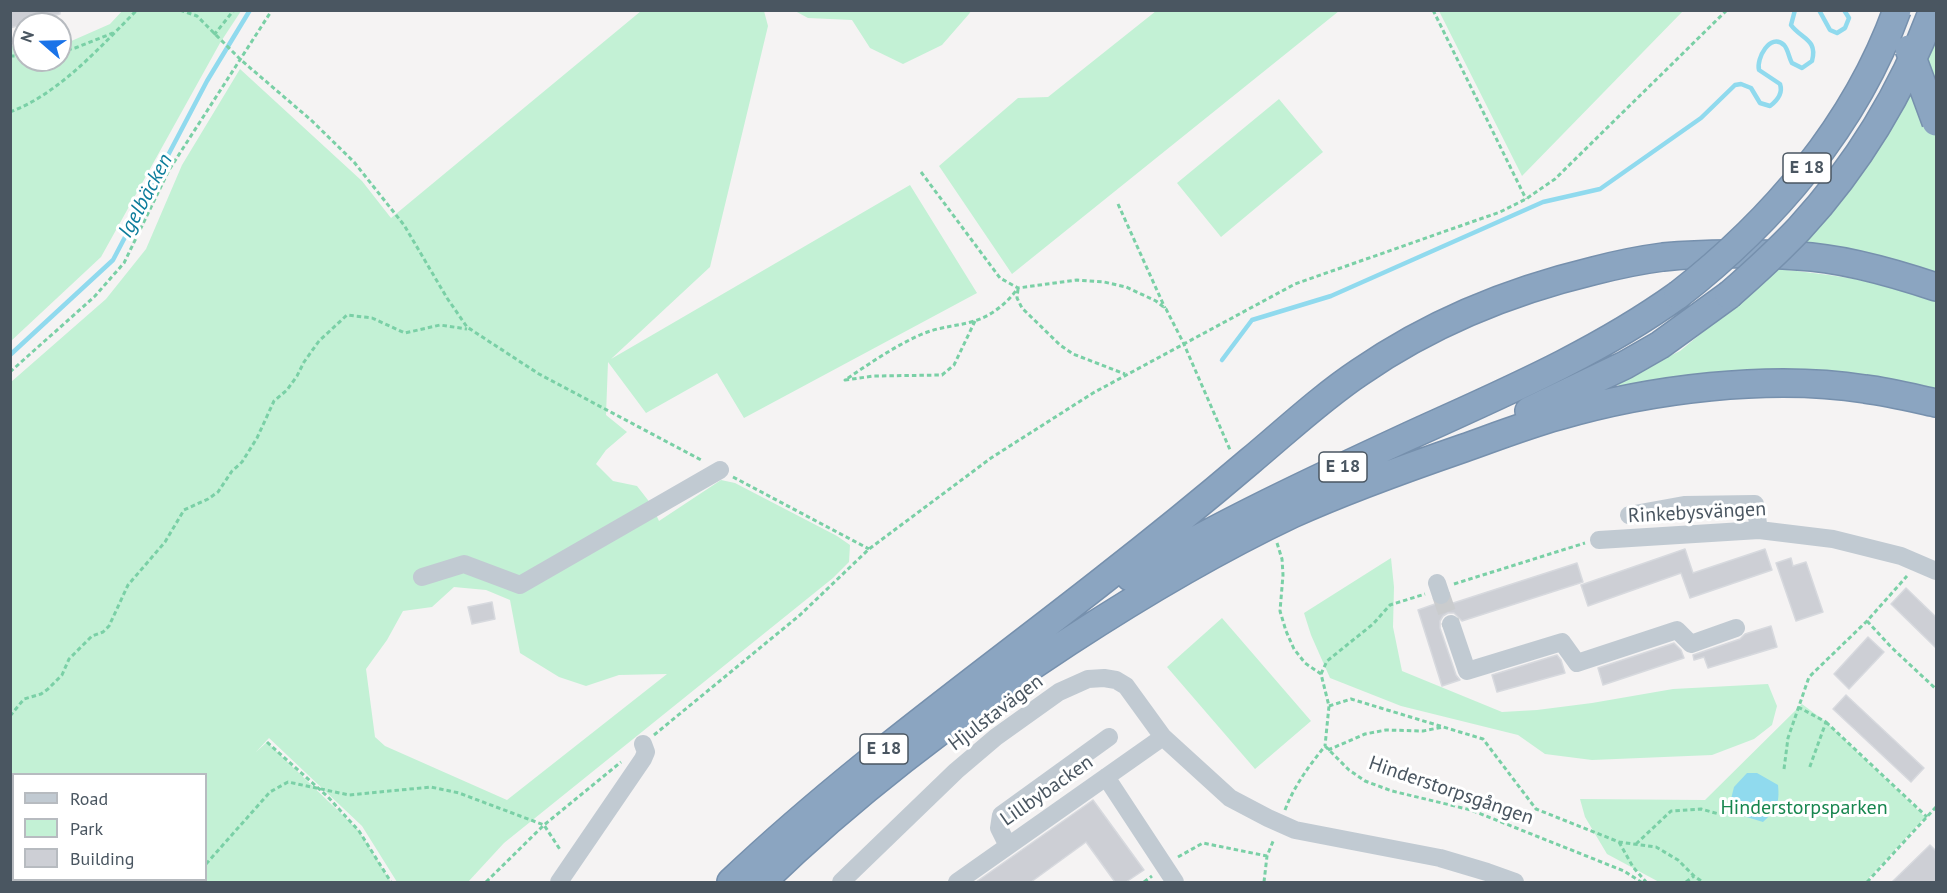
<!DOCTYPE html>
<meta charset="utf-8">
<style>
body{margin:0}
#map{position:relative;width:1947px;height:893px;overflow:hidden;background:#f5f3f3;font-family:"PT Sans",sans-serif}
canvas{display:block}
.frame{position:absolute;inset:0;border:12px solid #4a5661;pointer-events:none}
.legend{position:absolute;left:12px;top:773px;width:195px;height:108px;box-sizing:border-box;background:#fff;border:2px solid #b7bbc0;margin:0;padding:8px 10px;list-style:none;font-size:18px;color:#4a5661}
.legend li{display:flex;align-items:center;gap:12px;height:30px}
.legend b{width:30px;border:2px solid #b7bbc0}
.north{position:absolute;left:12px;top:12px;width:60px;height:60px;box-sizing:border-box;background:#fff;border:2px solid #b7bbc0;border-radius:50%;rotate:290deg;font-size:16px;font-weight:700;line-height:24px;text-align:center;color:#4a5661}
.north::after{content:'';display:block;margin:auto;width:21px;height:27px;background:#1a73e8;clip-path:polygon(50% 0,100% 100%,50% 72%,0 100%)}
</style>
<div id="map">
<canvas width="1947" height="893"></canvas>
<div class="frame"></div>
<ul class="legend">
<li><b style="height:8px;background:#c1cad2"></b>Road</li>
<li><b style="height:16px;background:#c3f1d5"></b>Park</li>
<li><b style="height:16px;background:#cdcfd5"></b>Building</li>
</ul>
<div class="north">N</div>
</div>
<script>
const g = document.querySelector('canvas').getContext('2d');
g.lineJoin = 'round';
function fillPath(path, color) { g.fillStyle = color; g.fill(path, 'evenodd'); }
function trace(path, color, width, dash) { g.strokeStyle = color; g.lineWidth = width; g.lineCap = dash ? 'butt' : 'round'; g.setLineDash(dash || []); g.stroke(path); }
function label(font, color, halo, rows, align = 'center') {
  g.font = font + ' "PT Sans",sans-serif'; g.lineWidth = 6; g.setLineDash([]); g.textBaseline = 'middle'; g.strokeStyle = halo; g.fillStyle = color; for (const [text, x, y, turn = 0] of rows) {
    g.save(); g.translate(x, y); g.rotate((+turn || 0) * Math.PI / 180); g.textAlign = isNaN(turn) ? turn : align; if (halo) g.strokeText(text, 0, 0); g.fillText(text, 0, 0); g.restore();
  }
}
const green = new Path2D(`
 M123 10 241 11 220 43 101 257 11 341V46H24V60H60V46L110 24Z
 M641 11H764L768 26 710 267 611 359 910 185 977 293 744 418 717 373 646 413 608 362 606 415 627 432 606 450 596 464 613 481 637 486 651 504 659 521 721 480 735 483 837 536 850 545 849 562 833 578 504 843 468 882H397L362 826 269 738 256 752 267 742 359 831 391 882H97L102 880H206V774H14L13 859 11 858V382L106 299 146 249 182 165 240 69 362 181 391 218ZM454 587 486 590 510 600 520 653 559 677 586 686 619 675 667 674 507 800 385 746 375 737 366 669 387 640 403 611 432 607Z
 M795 11H971L969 14 942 45 903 64 870 48 852 20 808 18Z
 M1156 11H1339L1012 274 939 166 1018 98 1048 97Z
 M1439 11H1683L1522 176Z
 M1936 35V273L1799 244Z
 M1279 99 1323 152 1221 237 1177 183Z
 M1779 269C1832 275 1886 281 1936 300V392H1621L1617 381 1680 351Z
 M1391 558 1394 587 1393 627 1402 671 1502 712 1537 710 1592 703 1673 689 1768 684 1777 706 1772 725 1754 739 1712 755 1592 760 1545 754 1518 735 1401 706 1330 678 1311 635 1304 613Z
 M1222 618 1311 721 1255 769 1167 667Z
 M1802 704 1826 722 1925 817 1865 882H1659L1607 854 1585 817 1580 799 1705 800Z`);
const water = new Path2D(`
 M1747 773H1757L1778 785C1780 804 1776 810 1763 822L1740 815 1730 803 1734 787Z`);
const stream = new Path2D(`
 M1819 10 1830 30 1837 33 1845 28 1849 18 1844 10
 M10 355 113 260 207 81 250 10
 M1222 360 1252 320 1331 296 1543 202 1600 189 1701 118 1735 85 1741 84 1751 88 1760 103 1770 106C1778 100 1783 93 1780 84L1759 70C1756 59 1770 32 1784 45 1788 49 1789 58 1792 63L1802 68 1812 61C1818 39 1801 39 1791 25L1795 10`);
const building = new Path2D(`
 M10 10H60V14L10 28Z
 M1685 549 1693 573 1765 549 1772 570 1690 598 1681 573 1588 606 1581 585Z
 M1791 558 1793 566 1806 562 1823 612 1796 621 1776 563Z
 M1577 563 1583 582 1462 621 1454 613H1448L1443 616 1440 621V628L1456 675 1460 680 1442 686 1418 610 1435 604 1444 606Z
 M1906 588 1936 617V648L1891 604Z
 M492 602 495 619 472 624 468 607Z
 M1771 626 1777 647 1708 668 1704 657 1694 660 1693 655 1740 639 1745 634Z
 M1868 637 1884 652 1849 689 1834 674Z
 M1674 643 1681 650 1684 658 1603 685 1598 668Z
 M1557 655 1561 660 1565 673 1497 692 1492 675Z
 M1846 695 1924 768 1911 782 1833 709Z
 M1093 800 1144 870 1126 882H1115L1086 842 1031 882H976Z
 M1930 845 1936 851V882H1892Z`);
const minorTunnel = new Path2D(`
 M1441 595 1451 624`);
const path = new Path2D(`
 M180 10 197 16 241 60 311 120 354 162 404 225 447 298 467 327 539 374 703 461
 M1433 10 1526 199
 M214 35 234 10
 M60 52 75 48 113 33
 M10 56H24
 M10 112C59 94 101 46 137 10
 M921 172 1000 278 1018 288 1077 280 1104 282 1126 287 1156 301 1166 309 1183 342 1231 452
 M1118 204 1165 308
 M1018 289 1017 298 1022 308 1060 345 1073 354 1125 374
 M975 321 954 365 942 375 874 376 845 380C869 364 893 347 920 335 940 326 955 327 974 321 992 316 1008 302 1018 288
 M10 372 95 296 124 263 169 170 272 10
 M733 477 869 549
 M1277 543 1282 559 1283 575 1280 611 1286 631 1294 649 1305 663 1321 674 1329 706 1325 746
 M1454 584 1585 543
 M1867 621 1891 647 1936 689
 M1321 674 1327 661 1373 624 1390 605 1425 594
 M1329 706 1351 699 1483 739 1536 809 1619 842 1656 847 1678 860 1694 876 1703 882
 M1798 707 1826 722 1809 769
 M10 716 24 699 41 694 48 689 62 675 69 659 92 636 103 632 109 626 128 585 165 542 184 510 208 499 218 492 232 471 242 462 257 438 274 401 287 390 297 376 304 362 319 341 347 315 372 318 405 333 440 325 467 329
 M1826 722 1927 817
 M654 735 800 615 869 549 991 458 1093 393 1295 284 1500 212 1526 199 1555 179 1727 10
 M267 742 328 797 359 831 391 882
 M1325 746 1349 770 1365 781 1392 791 1471 810 1624 871 1641 882
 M1328 750 1365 734 1386 730 1423 731 1443 727
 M1784 769 1788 738 1809 677 1867 621 1907 576
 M1285 810C1294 786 1309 766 1325 746
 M1619 842 1633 867 1646 882
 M1636 844 1671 811 1701 809 1726 816
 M10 849 14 851
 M1178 857 1203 843 1267 856
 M206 864 270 792 288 782 349 795 431 787 459 793 544 825 561 851
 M10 865 14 866
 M42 880 48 882
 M78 880 82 882
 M188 882 191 880
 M486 882 544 825 621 762
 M1144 882 1152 876
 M1264 882 1267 856 1274 839
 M1686 882 1694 876
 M1867 882 1936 807`);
const minor = new Path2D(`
 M1629 515 1684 505 1755 504 1759 530
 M1599 540 1759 530 1833 539 1901 556 1936 571
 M422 577 464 564 520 585 720 470
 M1437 583 1441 595
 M1451 624 1467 671 1562 642 1577 663 1677 630 1691 644 1736 628
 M1106 777 1175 882
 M1008 846 999 828 1001 815 1109 737
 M559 882 643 759 646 752 643 744
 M841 882 956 771 996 737 1059 692 1088 679 1104 678 1116 680 1126 686 1163 737 1230 798 1268 818 1295 830 1440 858 1487 872 1515 882
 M957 882 1163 737`);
const highway = new Path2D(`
 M1529 411 1625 365 1660 345 1729 295
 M1130 577C1220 524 1314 480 1409 436 1501 394 1594 355 1678 295
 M731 882C848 771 979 678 1106 578 1155 540 1203 501 1250 461 1286 431 1321 398 1360 372 1431 323 1510 291 1593 271 1616 265 1640 260 1663 257 1704 253 1757 253 1798 256 1843 258 1894 273 1936 287
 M762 882C855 792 959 713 1068 642 1140 595 1214 551 1292 514 1347 489 1406 468 1464 448 1495 437 1526 425 1558 416 1650 389 1770 374 1865 389 1889 392 1913 398 1936 403`);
const highwayBridge = new Path2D(`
 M1909 49 1936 122
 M1678 295C1773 221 1855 126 1897 10
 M1729 295C1753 274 1777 252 1799 229 1857 166 1903 90 1933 10`);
const shields = [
 [1807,168,48],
 [1343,467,48],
 [884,749,48]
];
const shieldNames = [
 ["E 18",1807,168],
 ["E 18",1343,467],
 ["E 18",884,749]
];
const streetNames = [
 ["Rinkebysvängen",1697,513,-3],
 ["Hjulstavägen",996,713,-37],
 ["Lillbybacken",1047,791,-35],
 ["Hinderstorpsgången",1451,791,19]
];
const parkNames = [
 ["Hinderstorpsparken",1804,808]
];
const waterNames = [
 ["Igelbäcken",146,196,-62]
];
fillPath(green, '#c3f1d5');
fillPath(water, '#90daee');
trace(stream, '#90daee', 4.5);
fillPath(building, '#cdcfd5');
trace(building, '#d7d9de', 1.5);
trace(minorTunnel, '#caccce', 18, [18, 9]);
trace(highway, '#7690ad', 30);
trace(path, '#7ad0a6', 3, [4.5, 3]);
trace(minor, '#c1cad2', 18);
trace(highway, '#8ba5c1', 27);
trace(highwayBridge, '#7690ad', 30, []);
trace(highwayBridge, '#8ba5c1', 27);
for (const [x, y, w] of shields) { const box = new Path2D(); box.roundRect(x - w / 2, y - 15, w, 30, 4.5); g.fillStyle = '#fff'; g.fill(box); trace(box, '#4a5661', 1.5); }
label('bold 18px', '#4a5661', null, shieldNames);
label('20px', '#4a5661', '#fff', streetNames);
label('20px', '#17864f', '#fff', parkNames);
label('italic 21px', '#0c7c9b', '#fff', waterNames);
</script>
